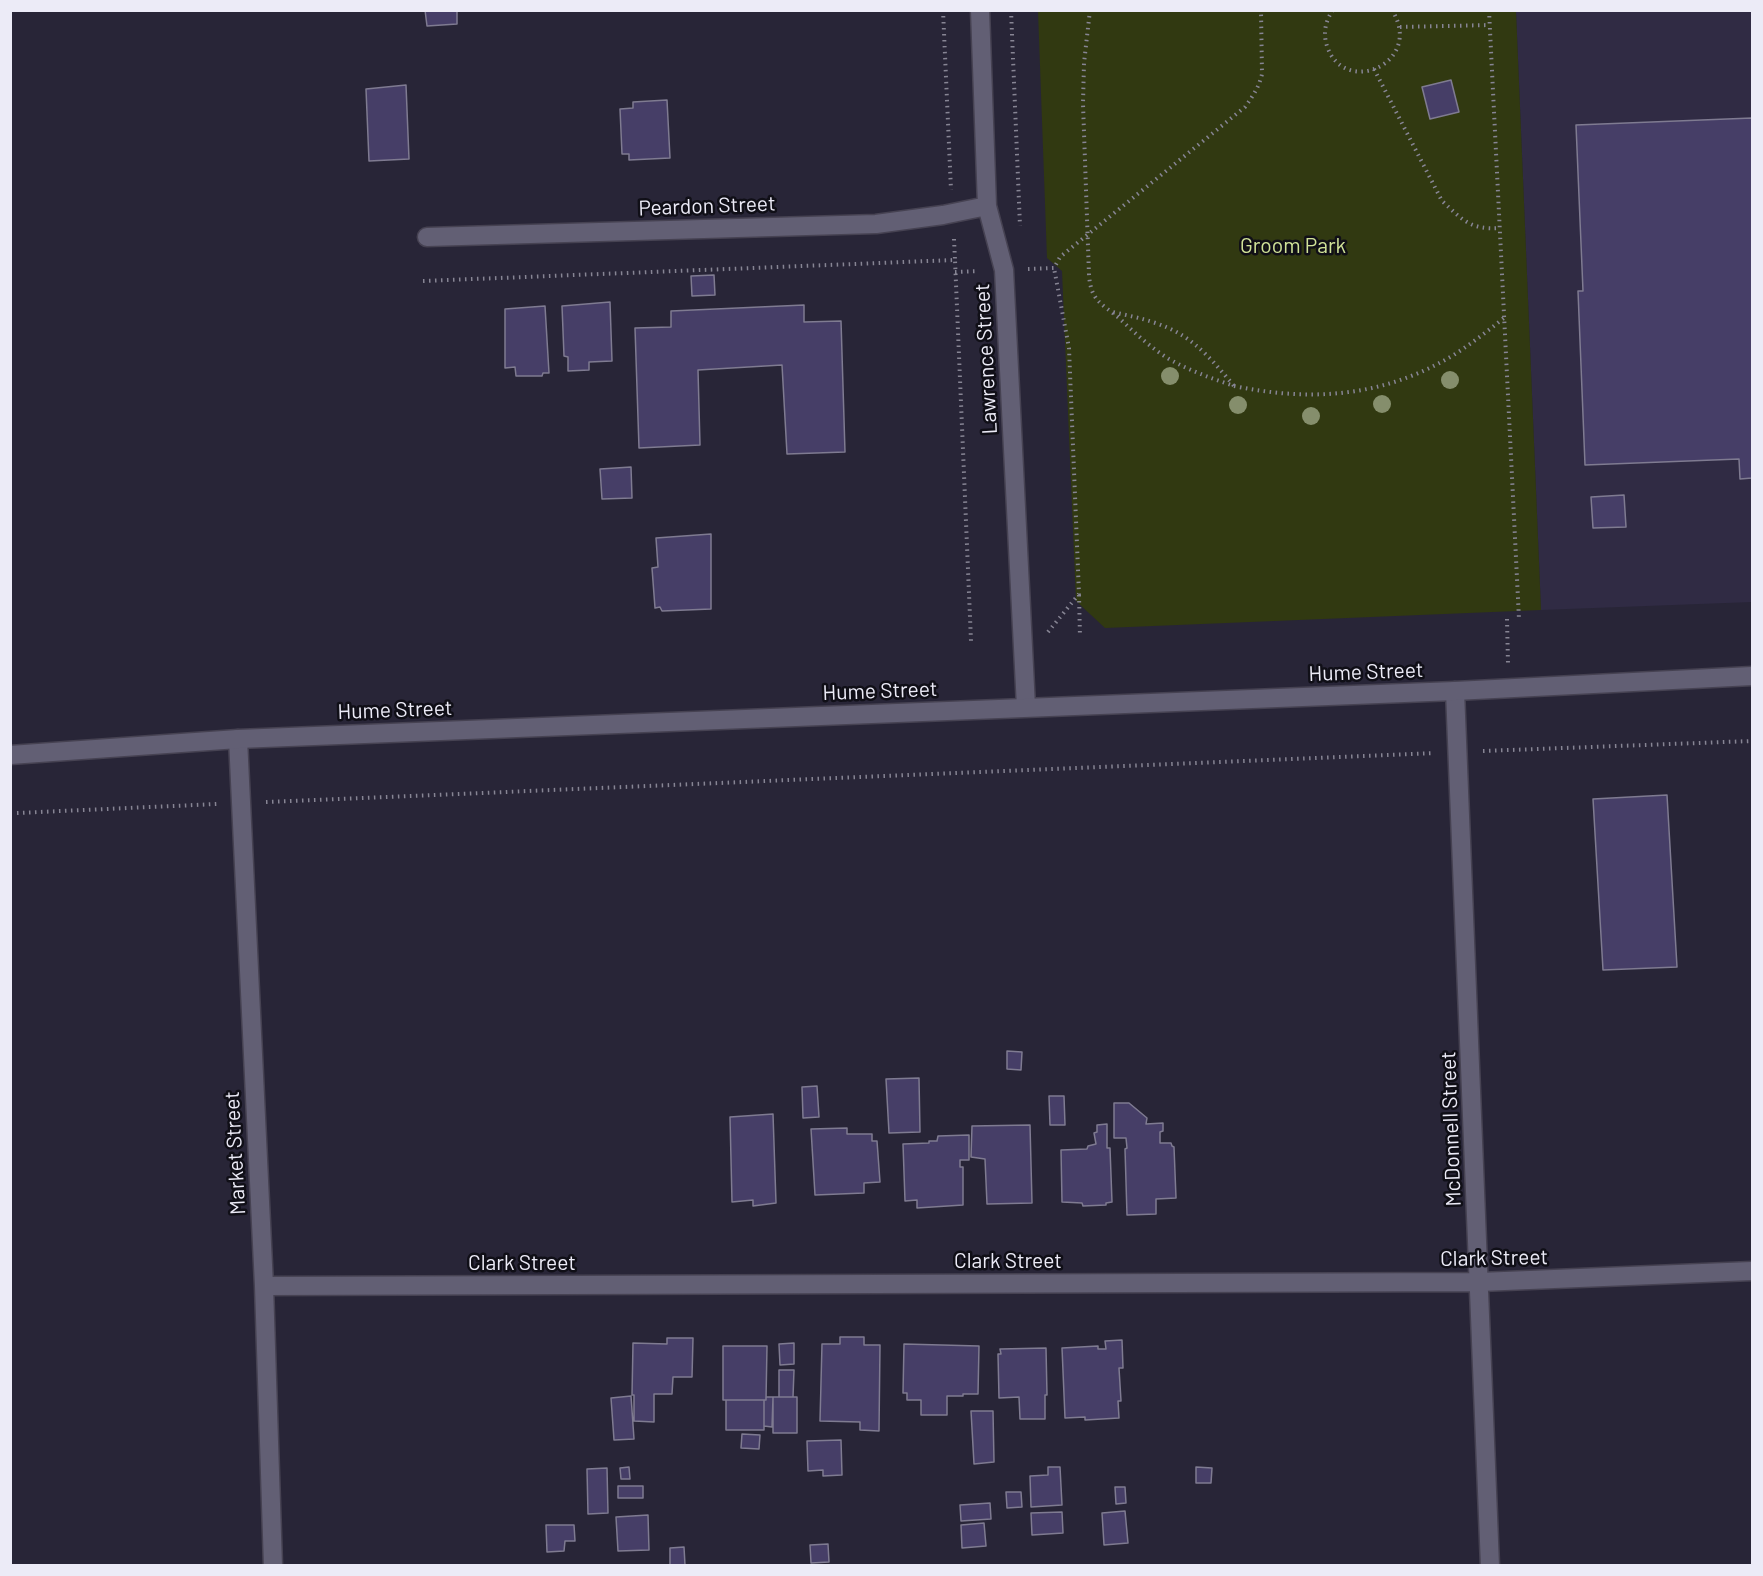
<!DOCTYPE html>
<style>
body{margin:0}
#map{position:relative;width:1763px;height:1576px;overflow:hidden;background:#282537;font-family:Barlow,sans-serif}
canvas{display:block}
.frame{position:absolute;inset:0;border:12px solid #ecebf7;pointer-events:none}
</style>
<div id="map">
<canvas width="1763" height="1576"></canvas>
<div class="frame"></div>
</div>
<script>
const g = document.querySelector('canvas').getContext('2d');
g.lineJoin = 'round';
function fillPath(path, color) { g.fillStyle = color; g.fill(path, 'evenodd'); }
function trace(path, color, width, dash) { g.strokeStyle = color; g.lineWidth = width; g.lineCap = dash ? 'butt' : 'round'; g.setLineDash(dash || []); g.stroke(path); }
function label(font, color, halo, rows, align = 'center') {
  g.font = font + ' Barlow,sans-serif'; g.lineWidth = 5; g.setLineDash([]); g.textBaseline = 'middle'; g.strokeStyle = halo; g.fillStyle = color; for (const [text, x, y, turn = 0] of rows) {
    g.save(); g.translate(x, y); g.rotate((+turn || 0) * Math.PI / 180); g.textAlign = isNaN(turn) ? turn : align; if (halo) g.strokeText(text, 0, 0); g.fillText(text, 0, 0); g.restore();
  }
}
const built = new Path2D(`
 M1516 11H1752V602L1541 610Z`);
const green = new Path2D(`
 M1038 11H1516L1541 610 1105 628 1076 601 1062 271 1047 258Z`);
const building = new Path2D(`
 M425 10H457V24L427 26Z
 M1451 80 1459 112 1430 119 1422 87Z
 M406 85 409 159 369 161 366 89Z
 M667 100 670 158 629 160V154H622L620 109 633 108V102Z
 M1752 118V478L1740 479 1739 459 1585 465 1578 291H1583L1576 125Z
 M714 275 715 295 692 296 691 276Z
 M610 302 612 361 589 362V370L568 371V357L564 356 562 306Z
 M804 305V322L841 321 845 452 787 454 782 365 698 370 700 445 639 448 635 328 671 327V311Z
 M545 306 549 373H543L542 376H516L515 367 505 368V309Z
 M631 467 632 498 602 499 600 469Z
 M1624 495 1626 527 1593 528 1591 497Z
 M711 534V609L662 611 660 607 655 608 652 568 658 567 656 538Z
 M1667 795 1677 967 1603 970 1593 799Z
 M1007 1051 1022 1052 1021 1070 1007 1069Z
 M919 1078 920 1132 889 1133 886 1079Z
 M817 1086 819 1117 803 1118 802 1087Z
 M1049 1096H1064L1065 1125H1050Z
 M1114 1103H1129L1147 1118 1146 1124 1163 1123V1131L1160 1132V1143H1171L1172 1146 1174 1147 1176 1198 1156 1199V1214L1127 1215 1125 1149 1127 1148 1126 1138H1114Z
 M773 1114 776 1203 753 1206V1200L732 1202 730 1117Z
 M1107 1124V1148H1110L1112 1202 1106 1203V1205L1083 1206 1082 1203 1062 1202 1061 1150 1087 1149 1088 1146 1096 1144 1094 1133 1097 1132V1125Z
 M1030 1125 1032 1203 987 1204 985 1159 971 1157 972 1126Z
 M847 1128V1134H872V1141H877L880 1182 864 1183V1193L815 1195 811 1129Z
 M969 1135V1160H960V1167H963V1205L917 1208V1200L905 1201 903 1144 929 1143V1141H937L938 1136Z
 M840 1337H864V1345H880L879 1431 860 1430V1422L820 1421 822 1344H840Z
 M667 1338H693L692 1377H673L672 1394H654V1422L634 1421V1395H632L633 1343 667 1344Z
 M1122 1340 1123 1368H1119L1121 1401H1118L1119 1418 1085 1420V1417L1065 1418 1062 1348 1098 1346V1349H1106L1105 1341Z
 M794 1343V1364L780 1365 779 1344Z
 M904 1344 979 1346 978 1394H963V1396H947V1415H921V1400H907V1393H903Z
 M723 1346H767L766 1400H723Z
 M1046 1348 1047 1395H1045V1419H1020L1019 1397 999 1398 998 1354H1001L1000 1349Z
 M779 1370H794L793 1397H779Z
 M631 1396 634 1439 614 1440 611 1398Z
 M766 1397H773L772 1427 764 1426V1400H766Z
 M773 1397H797V1433H773Z
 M726 1400H764V1430H726Z
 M971 1411H993L994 1462 974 1464Z
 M742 1434 760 1435 759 1449 741 1448Z
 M841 1440 842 1475 823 1476V1470L808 1471 807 1441Z
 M629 1467 630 1479H621L620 1468Z
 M1048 1467H1060L1062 1505 1031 1507 1030 1476 1048 1475Z
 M1196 1467 1212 1468 1211 1483H1196Z
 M607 1468 608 1513 588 1514 587 1469Z
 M618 1486H643V1498H618Z
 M1115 1487H1125L1126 1503 1116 1504Z
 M1006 1492H1021L1022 1507 1007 1508Z
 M990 1503 991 1519 961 1521 960 1505Z
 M1125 1511 1128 1543 1104 1545 1102 1513Z
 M1062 1512 1063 1533 1032 1535 1031 1513Z
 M648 1515 649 1550 618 1551 616 1517Z
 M984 1523 986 1546 962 1548 961 1525Z
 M546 1525H574L575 1541H565L564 1551 547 1552Z
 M828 1544 829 1562 811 1563 810 1545Z
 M684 1547 685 1565H670V1548Z`);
const path = new Path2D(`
 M943 10 951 190
 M1011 10 1020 226
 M1090 10 1084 63 1083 104 1089 275C1091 301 1101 303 1119 318 1135 333 1151 348 1169 359 1190 371 1211 378 1234 386 1192 335 1176 325 1112 312
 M1333 10C1325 21 1323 34 1327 46 1344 98 1425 63 1392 10
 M1489 10 1519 619
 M1400 27 1490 25
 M1374 69 1442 201C1463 220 1470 230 1500 228
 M954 239 955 260
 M1028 269 1054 268 1060 257 1245 107C1253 96 1259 87 1262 74L1261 10
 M955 272 979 271
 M423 281 955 260 971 641
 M1234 386C1311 402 1383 397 1452 356 1471 344 1488 331 1505 317
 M1079 595 1080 637
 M1507 619 1508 664
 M1048 632 1079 594 1069 348 1054 268
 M1483 751 1752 741
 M266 802 1434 753
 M17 813 217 804`);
const street = new Path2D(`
 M980 10 987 206 1004 270 1026 707
 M427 237 876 224 943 215 987 206
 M1455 691 1490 1566
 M238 739 264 1286 273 1566
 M264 1286 1480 1282 1752 1271`);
const secondary = new Path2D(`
 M10 755 238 739 1455 691 1752 676`);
const trees = [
 [1170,376],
 [1450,380],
 [1382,404],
 [1238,405],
 [1311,416]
];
const streetNames = [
 ["Peardon Street",707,206,-2],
 ["Lawrence Street",986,359,-93],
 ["Hume Street",1366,672,-2],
 ["Hume Street",880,691,-2],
 ["Hume Street",395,710,-2],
 ["McDonnell Street",1451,1129,-92],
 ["Market Street",235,1153,-93],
 ["Clark Street",1494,1258,-1],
 ["Clark Street",1008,1261],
 ["Clark Street",522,1263]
];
const parkNames = [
 ["Groom Park",1293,246]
];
fillPath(built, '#302b44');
fillPath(green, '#313911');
fillPath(building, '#463e67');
trace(building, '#7f7b91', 1.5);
trace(street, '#464252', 21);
trace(secondary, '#464252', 21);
trace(path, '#878594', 4, [1.5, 4.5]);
trace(street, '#625f74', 18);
trace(secondary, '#625f74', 18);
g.fillStyle = '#858e6c';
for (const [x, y] of trees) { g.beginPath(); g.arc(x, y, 9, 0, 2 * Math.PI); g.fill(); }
label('21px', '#ecebf7', '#100f17', streetNames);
label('21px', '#d1e398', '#100f17', parkNames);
</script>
